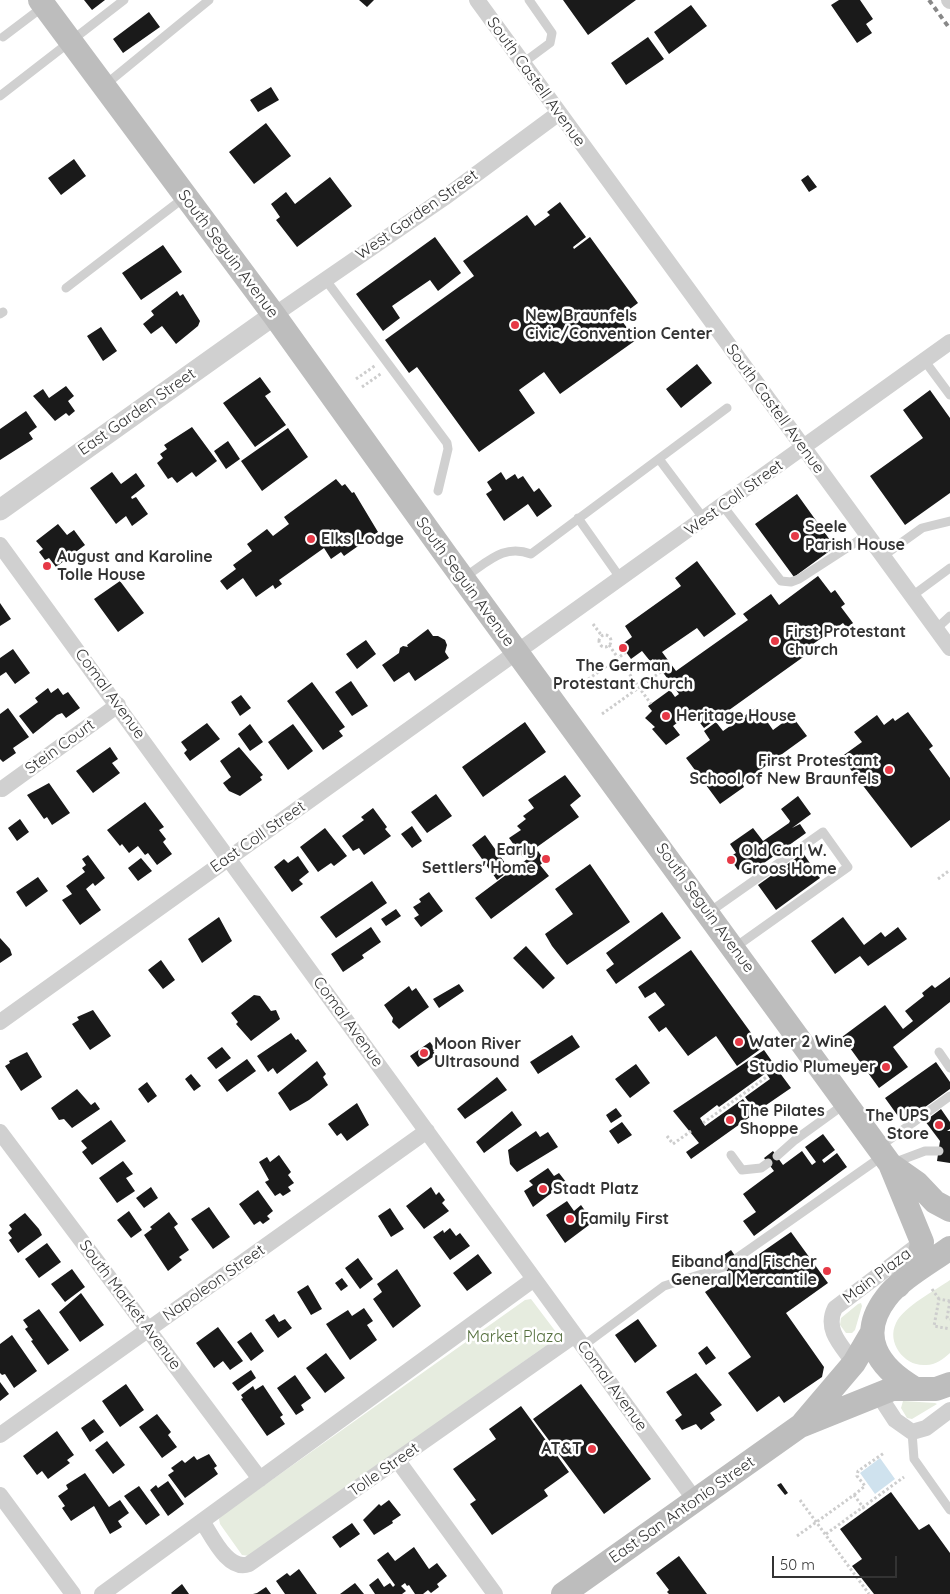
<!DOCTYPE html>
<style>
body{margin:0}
#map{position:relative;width:950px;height:1594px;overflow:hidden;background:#fff;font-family:Quicksand,sans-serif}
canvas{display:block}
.scale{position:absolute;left:772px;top:1556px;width:125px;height:22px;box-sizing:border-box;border:2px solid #333;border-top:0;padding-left:6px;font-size:15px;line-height:18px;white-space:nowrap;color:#333;-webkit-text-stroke:4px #fff;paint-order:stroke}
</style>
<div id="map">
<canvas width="950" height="1594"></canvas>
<div class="scale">50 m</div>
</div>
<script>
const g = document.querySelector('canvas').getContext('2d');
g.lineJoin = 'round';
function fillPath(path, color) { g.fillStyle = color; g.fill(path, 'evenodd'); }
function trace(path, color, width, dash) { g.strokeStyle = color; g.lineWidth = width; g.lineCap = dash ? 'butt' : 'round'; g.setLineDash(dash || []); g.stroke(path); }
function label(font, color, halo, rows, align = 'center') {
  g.font = font + ' Quicksand,sans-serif'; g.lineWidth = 5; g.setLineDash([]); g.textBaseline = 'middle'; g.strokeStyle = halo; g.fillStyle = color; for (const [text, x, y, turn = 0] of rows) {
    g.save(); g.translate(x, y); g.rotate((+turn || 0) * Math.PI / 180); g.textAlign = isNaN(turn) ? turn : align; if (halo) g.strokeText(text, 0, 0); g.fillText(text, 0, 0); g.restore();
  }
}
const green = new Path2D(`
 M950 1280V1353C943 1359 936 1365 926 1365 905 1367 886 1343 896 1323 903 1307 936 1290 950 1280Z
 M531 1299 556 1332 554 1340 250 1556 242 1555 220 1524 219 1519 221 1516 525 1300Z
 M858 1304 861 1303 862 1306 855 1330 852 1333H846L840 1325 841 1318Z
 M903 1401 935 1403 937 1404 912 1419 907 1418 901 1408Z`);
const water = new Path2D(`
 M880 1458 895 1479 875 1494 860 1473Z`);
const building = new Path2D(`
 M84 0H105L92 10Z
 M359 0H374L367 7Z
 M563 0H636L588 35Z
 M839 0H860L873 19 866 24 872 33 857 43 831 5Z
 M691 5 707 26 669 54 654 32Z
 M149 12 160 27 123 53 113 39Z
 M648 37 664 59 626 85 611 63Z
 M271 87 279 100 258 112 250 100Z
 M266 123 291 156 254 184 229 152Z
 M74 159 86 176 61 195 48 178Z
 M808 175 817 187 809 192 801 180Z
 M330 177 352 206 297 247 276 220 280 217 271 204 286 192 295 204Z
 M560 202 586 237 573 247 574 249 590 237 638 303 619 317 636 340 560 394 544 372 519 390 535 413 479 452 417 367 409 373 385 340 474 276 463 261 527 215 535 226 550 215 547 212Z
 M435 237 461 273 438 291 430 280 392 306 400 318 383 331 356 294Z
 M163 245 182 272 141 300 122 273Z
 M177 291 180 296 183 294 200 321 198 326 176 344 162 326 151 334 143 324 154 315 151 311Z
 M101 327 117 351 103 361 87 336Z
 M697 364 712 383 681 408 666 389Z
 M260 377 271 392 265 396 286 425 255 447 223 403Z
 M66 386 74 396 68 401 75 411 69 416 66 413 55 421 33 396 43 389 49 398Z
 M930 390 950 418V493L905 525 870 476 923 438 903 410Z
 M26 411 37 427 29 433 33 439 0 460V429Z
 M192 427 217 461 196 477 192 472 177 483 172 477 168 479 157 463 163 458 160 454 167 449 164 445Z
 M288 428 308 457 262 491 241 461Z
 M228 441 240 459 226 469 214 451Z
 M112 472 121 484 136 473 145 486 131 497 132 499 136 497 148 514 132 526 126 516 116 524 90 488Z
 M501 472 506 480 515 474 518 479 523 476 534 492 539 488 552 506 537 517 528 504 504 521 486 494 492 490 487 482Z
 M336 479 342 486 345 484 352 493 354 492 378 532 344 556 341 552 331 559 324 548 279 580 282 584 275 589 273 585 256 597 243 578 227 590 220 581 236 569 233 565 252 551 247 544 267 529 273 536 289 524 284 517Z
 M797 494 835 547 794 577 755 524Z
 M58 524 67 535 74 530 85 545 56 567 49 558 45 560 39 552 43 549 36 541Z
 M697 561 736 614 704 637 697 628 662 652 676 671 748 620 743 614 771 594 779 605 818 576 831 593 835 590 845 604 841 607 853 623 847 628 843 623 803 651 806 655 704 728 690 710 686 713 687 715 673 726 680 735 666 745 652 729 655 727 645 718 652 711 648 706 670 690 675 697 679 694 653 659 650 661 642 651 631 659 621 645 632 637 625 626 681 586 675 578Z
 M120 581 144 613 118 632 94 599Z
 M0 603 11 619 0 626Z
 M428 629 433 636H438L445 640 447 645 445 652 449 658 415 681 409 672 394 682 382 665 399 653 400 648 403 646 408 647 407 645Z
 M366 640 376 654 357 669 346 654Z
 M13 649 30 673 15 684 6 672 0 676V658Z
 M351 681 368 706 352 716 335 692Z
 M312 682 345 727 339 731 343 736 323 750 287 701Z
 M48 688 51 693 58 688 63 695 68 692 80 708 66 718 62 713 57 715 33 734 19 716 38 702 35 698Z
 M241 695 251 708 240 716 231 702Z
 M757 707 773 730 792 716 807 736 742 783 744 787 720 804 686 758 710 740 704 731 716 722 723 731Z
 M8 708 29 737 13 748 16 753 3 762 0 759V714Z
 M908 712 933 746 929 749 950 778V820L911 848 841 757 862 742 854 732 877 715 884 725 893 718 895 721Z
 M525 722 546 752 483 797 462 767Z
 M207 723 220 739 190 761 184 753 187 750 181 742Z
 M250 724 263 742 250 751 238 734Z
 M293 724 313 751 288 770 268 742Z
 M110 747 118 759 112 763 120 773 93 793 76 771Z
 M239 747 263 775 260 777 262 780 240 796 229 791 223 783 231 777 220 761Z
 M565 775 581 796 570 805 579 817 523 857 509 838 521 830 517 826 526 819 523 816 534 808 528 800Z
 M49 783 70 813 52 825 47 817 44 819 27 795Z
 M436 794 452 816 427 833 411 812Z
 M798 796 811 814 792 828 800 824 806 833 750 873 744 865 738 870 729 857 736 853 730 844 753 828 763 841 789 823 790 821 781 809Z
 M145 802 164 827 159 830 166 839 163 842 172 854 157 865 148 853 145 855 138 846 129 853 122 844 120 846 107 830Z
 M373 808 387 827 385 829 391 836 364 855 359 848 353 851 342 836 364 820 361 817Z
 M20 819 29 832 17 841 8 828Z
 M412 826 422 841 412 848 401 834Z
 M325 828 347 856 334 866 331 863 318 872 300 847Z
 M485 835 510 870 497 880 472 845Z
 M538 851 545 861 540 865 549 876 491 919 475 898Z
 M803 853 820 878 776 910 758 885Z
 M88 855 105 878 95 886 93 883 86 889 101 910 80 925 62 900 72 894 66 886 85 872 82 868 86 865 82 859Z
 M298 856 309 872 299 880 303 884 292 892 274 867 284 859 288 863Z
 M141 858 152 871 138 881 128 868Z
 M590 864 630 922 567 965 552 946 545 934 573 914 555 889Z
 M38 877 48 891 26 907 16 892Z
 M372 881 387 903 336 938 320 917Z
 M429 892 443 911 421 927 414 918 419 915 413 907 421 902 419 899Z
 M396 909 401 916 386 926 381 919Z
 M662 912 681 938 616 984 606 970 614 964 606 953Z
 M219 917 232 941 202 963 188 939Z
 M843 917 864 945 881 932 885 937 898 927 907 939 868 966 860 956 835 974 811 941Z
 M371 927 381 942 362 955 364 958 343 972 331 954Z
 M0 938 10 949 12 955 0 963Z
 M526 946 555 978 543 989 513 958Z
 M691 950 762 1048 737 1066 716 1036 688 1056 666 1027 659 1032 648 1017 665 1005 655 992 645 998 638 987Z
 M161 960 175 980 163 989 148 970Z
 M950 977V1002L893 1047 908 1067 879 1088 842 1037 885 1005 903 1029 913 1021 905 1011 924 996 922 993 932 985 935 988Z
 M459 984 464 991 439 1008 433 999Z
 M409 986 412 991 416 988 429 1007 399 1029 392 1022 393 1018 384 1005Z
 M254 995 260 996 271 1011 276 1010 280 1019 251 1041 236 1024 238 1022 231 1013Z
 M93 1010 111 1036 90 1050 72 1024 79 1020 77 1017Z
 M291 1033 296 1040 298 1039 307 1051 277 1074 273 1068 268 1072 257 1056Z
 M572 1035 580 1047 538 1074 530 1062Z
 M430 1042 436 1050 433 1051 436 1055 418 1067 410 1056Z
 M222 1047 231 1058 216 1069 207 1058Z
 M764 1050 776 1067 773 1069 777 1074 780 1073 791 1088 756 1112 745 1097 770 1079 766 1073 719 1107 717 1105 700 1118 705 1126 743 1099 754 1114 691 1159 686 1152 699 1143 673 1111Z
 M27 1052 42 1077 21 1091 5 1066 10 1063 9 1061Z
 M247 1059 256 1071 227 1092 218 1080Z
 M317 1061 326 1074 323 1077 328 1085 309 1100 290 1111 278 1093Z
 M936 1062 950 1082V1089L903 1123 885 1098Z
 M636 1064 650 1083 630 1098 615 1079Z
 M191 1074 201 1086 194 1091 185 1079Z
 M497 1077 507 1090 465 1119 457 1109Z
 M147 1082 157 1096 148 1103 138 1089Z
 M77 1089 91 1105 95 1102 100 1109 72 1128 64 1119 59 1120 51 1108Z
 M357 1103 369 1125 347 1141 341 1133 337 1136 328 1124Z
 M616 1108 622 1116 611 1123 606 1115Z
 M941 1109 950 1122V1129L947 1131H950V1163L937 1161 940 1141 925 1121Z
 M512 1111 522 1125 484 1153 476 1142Z
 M111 1120 126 1141 92 1165 82 1152 87 1148 81 1141Z
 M622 1122 632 1135 618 1144 609 1131Z
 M536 1131 540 1137 548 1132 558 1147 517 1172 510 1164 508 1150Z
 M823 1134 835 1150 822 1160 824 1163 837 1153 847 1167 754 1236 743 1221 756 1212 743 1194 774 1171 764 1158 773 1151 783 1165 802 1151 812 1165 816 1162 805 1147Z
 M279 1155 291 1172 288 1175 294 1183 288 1187 291 1191 283 1196 280 1193 275 1196 265 1182 269 1180 259 1162 267 1157 270 1162Z
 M123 1161 133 1174 126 1178 135 1191 117 1203 99 1178Z
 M548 1168 554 1176 559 1173 566 1182 533 1207 524 1191 533 1185 529 1181Z
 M151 1187 158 1198 144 1208 136 1198Z
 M431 1187 436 1195 439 1192 445 1200 442 1203 449 1211 424 1229 406 1206Z
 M258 1190 273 1211 267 1216 270 1219 263 1224 260 1221 254 1225 239 1204Z
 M567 1201 574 1211 581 1205 593 1222 565 1243 546 1215Z
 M209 1207 230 1237 213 1249 191 1219Z
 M390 1208 404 1229 391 1237 378 1216Z
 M129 1211 142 1230 131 1238 117 1220Z
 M169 1212 178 1224 174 1227 189 1250 179 1257 182 1260 168 1271 144 1235 152 1229 150 1227Z
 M25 1213 39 1229 42 1235 18 1253 9 1240 12 1238 8 1233 12 1229 9 1225Z
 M450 1228 456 1236 460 1233 470 1246 450 1260 433 1237 443 1230 444 1233Z
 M791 1232 828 1283 786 1313 824 1367 822 1377 784 1403 779 1396 757 1412 728 1373 751 1357 705 1292 730 1275 718 1259 731 1250 742 1266Z
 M47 1243 61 1262 39 1278 25 1259Z
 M478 1254 492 1273 467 1291 453 1273Z
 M358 1258 373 1279 360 1289 345 1268Z
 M72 1269 85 1287 65 1302 51 1284Z
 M397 1269 421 1306 393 1328 373 1299 382 1292 377 1284Z
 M342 1278 348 1286 341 1291 335 1283Z
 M308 1285 322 1309 311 1315 297 1292Z
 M81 1293 104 1325 80 1342 59 1312Z
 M364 1308 373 1321 367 1325 377 1340 350 1360 326 1324 348 1310 352 1316Z
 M39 1309 69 1350 48 1365 31 1341 33 1340 25 1329 28 1327 23 1320Z
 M274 1314 279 1322 285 1319 292 1328 278 1338 265 1320Z
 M638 1319 657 1346 635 1363 615 1335Z
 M218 1327 243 1361 230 1370 223 1361 214 1368 196 1343Z
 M251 1332 264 1351 251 1361 237 1342Z
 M12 1335 37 1371 14 1388 5 1374 2 1375 0 1373V1344Z
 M707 1346 716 1358 706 1365 698 1353Z
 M326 1353 345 1378 325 1393 306 1368Z
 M251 1370 256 1378 238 1391 232 1383Z
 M696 1373 722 1405 710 1413 715 1420 701 1430 696 1424 682 1430 675 1420 682 1415 666 1392Z
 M295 1375 311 1398 301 1405 304 1410 296 1415 277 1388Z
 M0 1382 9 1394 0 1401Z
 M126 1384 144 1410 120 1427 102 1401Z
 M581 1384 651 1479 604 1514 533 1419Z
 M263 1385 283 1415 280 1417 285 1424 267 1436 241 1399 243 1398 241 1395 253 1386 255 1390Z
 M521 1406 569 1472 544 1490 548 1496 492 1535 470 1504 476 1500 453 1469 496 1439 489 1429Z
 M157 1414 171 1432 168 1435 177 1447 162 1458 139 1427Z
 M94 1419 104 1432 90 1442 81 1428Z
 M57 1431 74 1455 67 1460 70 1463 48 1479 42 1471 37 1475 23 1456Z
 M107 1441 125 1465 113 1474 95 1450Z
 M209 1454 217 1466 214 1468 218 1474 185 1498 168 1475 174 1471 171 1468 182 1460 185 1463 194 1456 197 1460Z
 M85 1473 109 1507 120 1500 129 1513 118 1521 122 1527 110 1534 94 1506 71 1521 62 1508 65 1506 58 1496 68 1489 66 1485Z
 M168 1481 184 1504 168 1516 150 1490 156 1485 158 1488Z
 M781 1483 788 1493 785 1495 777 1485Z
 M139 1486 160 1515 146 1525 124 1496Z
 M891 1492 919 1530 929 1524 950 1553V1594H874L852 1566 862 1559 840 1529Z
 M389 1500 401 1515 392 1521 393 1523 374 1535 363 1520 379 1504 381 1506Z
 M352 1523 360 1534 340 1548 332 1537Z
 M414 1547 429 1569 437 1563 447 1576 437 1584 439 1587 431 1593 428 1590 423 1594H415L409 1585 407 1586 405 1583 401 1586 406 1591 402 1594H375L369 1585 378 1578 384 1587 390 1583 393 1587 395 1585 377 1560 388 1552 395 1561Z
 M679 1556 707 1594H669L667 1592 669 1590 656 1573Z
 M299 1569 317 1594H285L276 1581 287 1573 290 1576Z
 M355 1583 364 1594H340Z
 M182 1584 189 1594H172L171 1593Z
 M266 1587 271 1594H253L257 1593Z`);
const path = new Path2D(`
 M356 379 376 365
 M362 387 382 373
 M593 624 602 636
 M599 641a6 6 0 1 1 12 0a6 6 0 1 1-12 0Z
 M626 652 618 658 651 704
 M580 685 618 658 609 645
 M602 714 662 671
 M938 879 950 870
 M775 1072 782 1067
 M703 1123 768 1076
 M667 1136 673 1144 691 1131
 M932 1289 939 1299
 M950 1301 939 1299 934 1326 950 1329
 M950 1301 947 1318 950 1319
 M854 1495 865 1486 857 1476 858 1471 884 1453
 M800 1500 869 1594
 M826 1534 904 1477
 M797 1536 854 1495 865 1510`);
const service = new Path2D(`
 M3 37 44 6
 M523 63 550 43 552 33 529 0
 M105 85 209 0
 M0 96 124 0
 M325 279 447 443 448 449 438 491
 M66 288 185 197
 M0 314 3 312
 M924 360 950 395
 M659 459 704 519
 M723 506 781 581 791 582 799 579 867 535
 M578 518 621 579
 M883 556 922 528 950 521
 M463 578C487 563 503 543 531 554L727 408
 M912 596 950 568
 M936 629 950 616
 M708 913 823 832 848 867 734 948
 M939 1052 950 1068
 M879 1147 950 1096
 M731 1155 742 1170 761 1168 768 1163
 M777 1156 795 1140 846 1103
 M893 1163 925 1151H939
 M737 1258 884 1155
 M583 1346 664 1286 724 1267
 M912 1432 914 1459 950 1510`);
const minor = new Path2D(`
 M477 0 950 648
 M949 0 950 1
 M274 315 444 198 559 113
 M0 545 695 1500
 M2 789 118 705
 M0 1022 950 342
 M0 1132 260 1479
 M854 1363C842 1346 824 1330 835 1308L922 1242
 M878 1394 895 1420 912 1432 926 1428 950 1410
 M0 1435 427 1131
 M398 1461 495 1594
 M0 1495 73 1594
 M202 1521C212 1536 228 1572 249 1564L575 1335
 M102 1594 534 1279`);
const tertiary = new Path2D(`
 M0 510 274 315`);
const secondary = new Path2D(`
 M40 0 274 315 446 555 890 1164 922 1242C920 1261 910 1272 898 1286
 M890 1164 917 1183 935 1202 950 1210
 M914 1388C878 1367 857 1336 886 1298 900 1279 931 1262 950 1248
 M803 1423 854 1363 871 1334
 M563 1594 800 1426 892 1389H936L950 1384`);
const rail = new Path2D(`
 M929 0 950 29`);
const markers = [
 [515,325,5,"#e63946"],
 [795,536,5,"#e63946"],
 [311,539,5,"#e63946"],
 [47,566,5,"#e63946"],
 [775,641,5,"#e63946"],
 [623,648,5,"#e63946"],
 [666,716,5,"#e63946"],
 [889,770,5,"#e63946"],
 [546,859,5,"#e63946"],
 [731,860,5,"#e63946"],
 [739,1042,5,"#e63946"],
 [424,1053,5,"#e63946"],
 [886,1067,5,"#e63946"],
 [730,1120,5,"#e63946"],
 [939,1125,5,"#e63946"],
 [543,1189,5,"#e63946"],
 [570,1219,5,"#e63946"],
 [827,1271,5,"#e63946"],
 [592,1449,5,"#e63946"]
];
const streetNames = [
 ["South Castell Avenue",536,82,54],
 ["West Garden Street",417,215,-35],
 ["South Seguin Avenue",228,254,53],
 ["South Castell Avenue",775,409,54],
 ["East Garden Street",137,412,-35],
 ["West Coll Street",734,498,-36],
 ["South Seguin Avenue",465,582,54],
 ["Comal Avenue",110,694,54],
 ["Stein Court",60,747,-36],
 ["East Coll Street",258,837,-35],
 ["South Seguin Avenue",705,908,54],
 ["Comal Avenue",348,1022,54],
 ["Main Plaza",877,1276,-37],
 ["Napoleon Street",214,1283,-35],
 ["South Market Avenue",130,1305,53],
 ["Comal Avenue",612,1386,54],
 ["Tolle Street",384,1470,-35],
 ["East San Antonio Street",682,1510,-35]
];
const poiNames = [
 ["New Braunfels",525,316],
 ["Civic/Convention Center",525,334],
 ["Seele",805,527],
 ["Parish House",805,545],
 ["Elks Lodge",321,539],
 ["August and Karoline",57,557],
 ["Tolle House",57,575],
 ["First Protestant",785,632],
 ["Church",785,650],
 ["The German",623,666,"center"],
 ["Protestant Church",623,684,"center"],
 ["Heritage House",676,716],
 ["First Protestant",879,761,"right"],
 ["School of New Braunfels",879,779,"right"],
 ["Early",536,850,"right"],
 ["Settlers' Home",536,868,"right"],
 ["Old Carl W.",741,851],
 ["Groos Home",741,869],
 ["Water 2 Wine",749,1042],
 ["Moon River",434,1044],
 ["Ultrasound",434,1062],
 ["Studio Plumeyer",876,1067,"right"],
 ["The Pilates",740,1111],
 ["Shoppe",740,1129],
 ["The UPS",929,1116,"right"],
 ["Store",929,1134,"right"],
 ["Stadt Platz",553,1189],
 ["Family First",580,1219],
 ["Eiband and Fischer",817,1262,"right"],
 ["General Mercantile",817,1280,"right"],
 ["AT&T",582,1449,"right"]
];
const parkNames = [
 ["Market Plaza",515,1337]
];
fillPath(green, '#e6ecdf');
fillPath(water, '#cfe2ee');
fillPath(building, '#1a1a1a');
trace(path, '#cdcdcd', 3, [2.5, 2.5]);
trace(service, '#d0d0d0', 9);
trace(minor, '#d0d0d0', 16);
trace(tertiary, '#d0d0d0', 21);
trace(secondary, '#bdbdbd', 24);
trace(rail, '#888', 4, [5, 4]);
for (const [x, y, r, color] of markers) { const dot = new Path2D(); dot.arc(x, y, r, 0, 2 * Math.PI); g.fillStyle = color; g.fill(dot); trace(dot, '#fff', 2); }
label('16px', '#333', '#fff', streetNames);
label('bold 16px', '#333', '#fff', poiNames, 'left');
label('16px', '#56703f', '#fff', parkNames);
</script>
